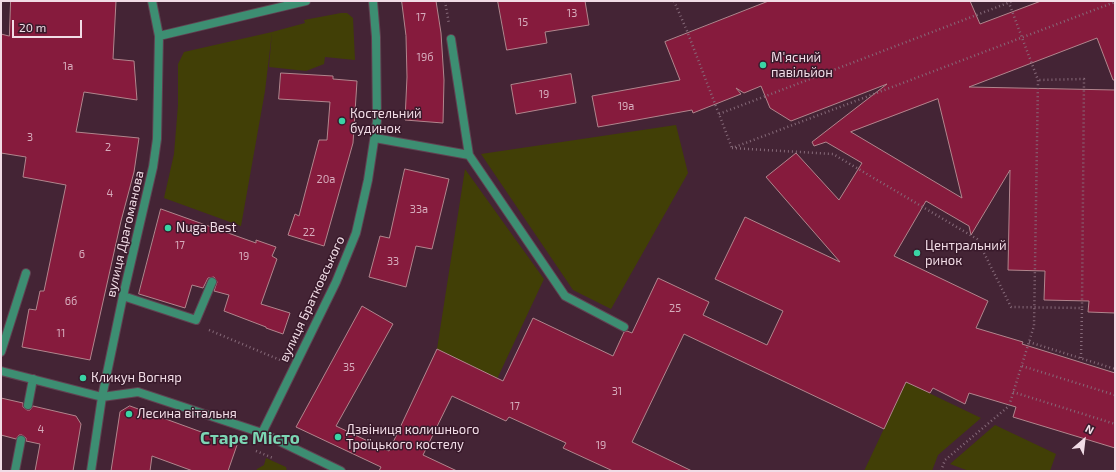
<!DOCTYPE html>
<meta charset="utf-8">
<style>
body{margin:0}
#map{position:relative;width:1116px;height:472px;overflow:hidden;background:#442435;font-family:"Exo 2",sans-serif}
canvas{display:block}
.frame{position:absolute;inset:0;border:2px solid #f1dce6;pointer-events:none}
.north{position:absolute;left:1064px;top:420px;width:40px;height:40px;-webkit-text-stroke:3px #391a2b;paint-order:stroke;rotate:28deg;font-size:11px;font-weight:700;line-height:16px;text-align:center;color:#f1dce6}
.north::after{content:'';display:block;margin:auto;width:14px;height:18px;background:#f1dce6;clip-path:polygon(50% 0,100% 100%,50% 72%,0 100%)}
.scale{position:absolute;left:12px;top:20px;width:70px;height:18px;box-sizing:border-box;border:2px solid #f1dce6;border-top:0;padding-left:5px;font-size:12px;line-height:14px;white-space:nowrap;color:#f1dce6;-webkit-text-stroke:3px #391a2b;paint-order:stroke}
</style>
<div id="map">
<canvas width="1116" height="472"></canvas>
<div class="frame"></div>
<div class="north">N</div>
<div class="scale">20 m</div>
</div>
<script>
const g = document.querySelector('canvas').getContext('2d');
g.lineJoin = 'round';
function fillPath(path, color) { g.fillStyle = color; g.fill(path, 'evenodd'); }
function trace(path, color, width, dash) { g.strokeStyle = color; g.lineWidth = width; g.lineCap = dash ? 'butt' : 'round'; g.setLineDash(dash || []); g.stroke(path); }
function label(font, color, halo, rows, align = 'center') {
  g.font = font + ' "Exo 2",sans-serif'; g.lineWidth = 3; g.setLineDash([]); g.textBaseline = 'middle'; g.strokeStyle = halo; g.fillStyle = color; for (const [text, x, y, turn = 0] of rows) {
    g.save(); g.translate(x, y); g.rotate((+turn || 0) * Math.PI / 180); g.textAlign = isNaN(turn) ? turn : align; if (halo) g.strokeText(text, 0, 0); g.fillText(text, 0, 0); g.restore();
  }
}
const green = new Path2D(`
 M341 13H347L353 18 355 60 325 57 324 64 306 71 269 67 272 32 305 23 304 20Z
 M272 32 265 91 241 226 164 198 174 154 178 105V64L184 52Z
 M676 125 688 173 611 309 573 290 481 154Z
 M465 169 544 279 497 379 437 349Z
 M906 382 981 418 938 455 932 471H864Z
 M995 425 1056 454 1050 471H969L950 464Z
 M266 458 286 467 287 471H256L257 469 264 465Z`);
const building = new Path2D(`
 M11 1H116L113 59 134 61 137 100 84 92 76 132 139 138 134 172 121 221 90 360 22 347 29 309 36 310 40 291H44L66 185 23 177 26 157 1 153V34L9 36Z
 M402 1H436L441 33 444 80 443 123 405 120 407 77 406 36Z
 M498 1H585L589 25 545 32 547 43 507 50Z
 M769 1H970L980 24 1041 1H1115V80H1113L1097 38 969 87 1115 90V313L1088 312 1089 301 1044 300 1045 271 1008 270 1010 170 971 235 969 226 926 201 894 256 988 301 976 328 1023 342 1022 344 1115 373V448L1013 417 1016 407 969 393 965 404 933 388 930 393 906 382 884 429 684 334 632 442 692 471H613L563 448 566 443 509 417 506 421 452 396 423 455 457 471H379L381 467 296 427 362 306 393 324 336 426 389 451 437 349 503 381 533 318 613 356 624 332 627 331 632 333 658 278 709 302 703 315 767 345 783 311 715 279 745 217 840 262 766 177 796 153 839 200 862 163 826 142 814 146 812 142 887 84 791 121 770 108 761 86 744 93 736 88 741 94 693 113 692 110 598 127 592 96 680 80 665 42ZM938 99 962 198 851 132Z
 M281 73 333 76V79L357 81 353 143 324 246 288 235 295 214 299 216 319 140H327L330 102 279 99Z
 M571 74 576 103 516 114 511 85Z
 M405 169 449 179 432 249 416 246 406 287 369 277 380 236 389 238Z
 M161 209 256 243V240L276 247 272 256 277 259 261 304 290 313 283 334 266 328V327L224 311 229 295 214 291 217 282 214 277 208 278 203 288 192 285 185 308 139 294Z
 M1 398 23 403V407L27 410H30L33 406 76 416 81 424 73 471H35L40 444 26 441V438L22 435H19L16 439 1 435Z
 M130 406 237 445 228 471H193L152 456 150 471H111L120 412Z`);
const path = new Path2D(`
 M445 1 449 24
 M674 1 687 31 732 148
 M719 114 1013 1
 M735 147 1115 2
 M732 148 833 154 977 239 1011 307 1082 308 1084 79 1038 80
 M209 330 280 360
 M1029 342 1115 369
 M1081 358 1082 308
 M1022 366 1115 395
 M1013 392 1115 424
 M256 451 273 458
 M941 471 945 460 1009 406 1034 326 1038 80 1009 3`);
const lane = new Path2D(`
 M451 39 469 155
 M375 138 469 155 565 296 624 327
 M123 296 196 320 212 282
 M1 352 26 273
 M28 405 33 379
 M15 471 21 440`);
const street = new Path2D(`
 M159 36 306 1
 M1 371 102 397 138 392 262 433 341 471
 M262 433 336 282 356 233 368 180 377 121 376 37 373 1
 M91 471 102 397 123 296 153 167 157 139 159 36 152 1`);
const markers = [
 [763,65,4,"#3ad4a5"],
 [342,121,4,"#3ad4a5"],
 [168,228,4,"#3ad4a5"],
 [917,253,4,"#3ad4a5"],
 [83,378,4,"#3ad4a5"],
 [129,414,4,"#3ad4a5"],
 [338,437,4,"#3ad4a5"]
];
const numberNames = [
 ["13",572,13],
 ["17",421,17],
 ["15",523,22],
 ["19б",425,57],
 ["1а",68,66],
 ["19",544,94],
 ["19а",626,106],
 ["3",30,137],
 ["2",108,147],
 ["20а",326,179],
 ["4",110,193],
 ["33а",419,209],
 ["22",309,232],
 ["17",180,245],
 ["6",82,254],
 ["19",244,256],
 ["33",393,261],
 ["6б",71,301],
 ["25",675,308],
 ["11",61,333],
 ["35",349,367],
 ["31",617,391],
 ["17",515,406],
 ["4",41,429],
 ["19",601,445]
];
const poiNames = [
 ["М'ясний",771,58],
 ["павільйон",771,73],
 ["Костельний",350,114],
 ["будинок",350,129],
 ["Nuga Best",176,228],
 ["Центральний",925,246],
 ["ринок",925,261],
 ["Кликун Вогняр",91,378],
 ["Лесина вітальня",137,414],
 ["Дзвіниця колишнього",346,430],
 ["Троїцького костелу",346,445]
];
const streetNames = [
 ["вулиця Драгоманова",125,234,-77],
 ["вулиця Братковського",312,299,-65]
];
const districtNames = [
 ["Старе Місто",250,438]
];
fillPath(green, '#413f06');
fillPath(building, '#861b3d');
trace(building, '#b1858d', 1);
trace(lane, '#604151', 10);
trace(street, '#604151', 10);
trace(path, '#866a79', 2.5, [1, 3]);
trace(lane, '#3d8e72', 8);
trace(street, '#3d8e72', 8);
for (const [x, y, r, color] of markers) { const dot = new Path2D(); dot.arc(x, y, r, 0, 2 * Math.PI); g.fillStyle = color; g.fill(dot); trace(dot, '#391a2b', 1.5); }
label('11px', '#d6acbc', null, numberNames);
label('13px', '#f1dce6', '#391a2b', poiNames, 'left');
label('13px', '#f1dce6', '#391a2b', streetNames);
label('bold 17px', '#7cd6b4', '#391a2b', districtNames);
</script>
